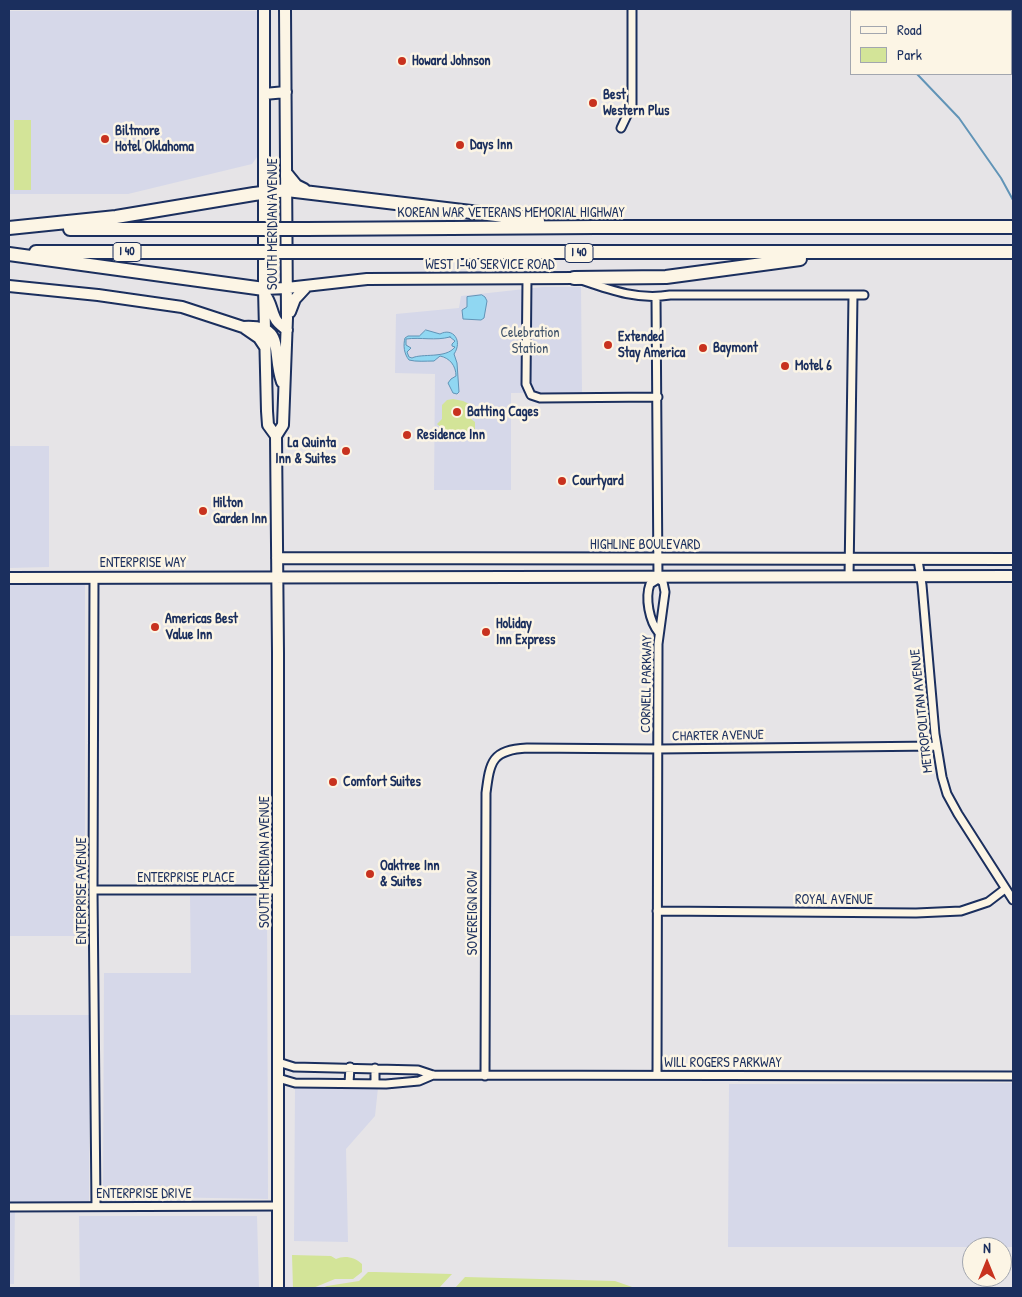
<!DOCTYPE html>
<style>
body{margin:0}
#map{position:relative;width:1022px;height:1297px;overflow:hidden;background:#e6e4e7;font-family:"Patrick Hand",sans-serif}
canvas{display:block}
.frame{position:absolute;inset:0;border:10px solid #1b2f5e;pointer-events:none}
.legend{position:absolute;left:850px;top:10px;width:162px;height:65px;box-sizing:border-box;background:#fcf5e5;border:1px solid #a2a6af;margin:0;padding:6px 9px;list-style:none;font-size:15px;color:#1b2f5e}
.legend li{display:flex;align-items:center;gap:10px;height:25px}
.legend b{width:25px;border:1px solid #a2a6af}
.north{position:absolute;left:962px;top:1237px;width:50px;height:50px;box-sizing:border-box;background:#fcf5e5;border:1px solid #a2a6af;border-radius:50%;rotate:0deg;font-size:14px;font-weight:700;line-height:20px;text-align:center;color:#1b2f5e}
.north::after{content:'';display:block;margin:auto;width:18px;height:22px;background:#c8321e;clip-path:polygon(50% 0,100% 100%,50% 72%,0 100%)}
</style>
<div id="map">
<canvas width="1022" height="1297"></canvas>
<div class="frame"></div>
<ul class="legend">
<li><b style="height:6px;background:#fcf5e5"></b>Road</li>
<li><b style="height:14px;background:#d3e498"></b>Park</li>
</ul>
<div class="north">N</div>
</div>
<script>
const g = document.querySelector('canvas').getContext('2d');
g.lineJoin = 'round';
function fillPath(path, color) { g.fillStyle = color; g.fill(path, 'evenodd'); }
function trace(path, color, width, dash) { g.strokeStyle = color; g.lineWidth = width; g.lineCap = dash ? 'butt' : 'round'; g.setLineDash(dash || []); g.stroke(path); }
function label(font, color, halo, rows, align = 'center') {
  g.font = font + ' "Patrick Hand",sans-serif'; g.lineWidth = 5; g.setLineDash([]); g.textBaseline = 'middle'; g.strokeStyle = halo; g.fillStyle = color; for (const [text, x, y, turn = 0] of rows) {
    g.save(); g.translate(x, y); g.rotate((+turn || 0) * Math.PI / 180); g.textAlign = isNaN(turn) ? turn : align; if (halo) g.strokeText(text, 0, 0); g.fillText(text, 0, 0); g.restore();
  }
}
const built = new Path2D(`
 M9 11H257V157L252 164 128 194H9Z
 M543 287H581L582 392 511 393V490H434L435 374 395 373 396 314 459 308 461 296Z
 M9 446H49V567L9 568Z
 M9 581H85V936H9Z
 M190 896 267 897 268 1199 103 1196 104 973H191Z
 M9 1015H90L89 1204 15 1203 14 1284H9Z
 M1013 1083V1247H728L729 1084Z
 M295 1088H378L375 1116 346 1149 348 1242 294 1241Z
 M79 1216H257L259 1288H80Z`);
const green = new Path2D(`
 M14 120H31V190H14Z
 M453 399 463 401 471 405V419L475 422V429L466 435 448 434 437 424 442 419V405L447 400Z
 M292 1255 331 1256 336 1259C344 1255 355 1257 362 1264V1272L353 1279H335L313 1288H293Z
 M368 1272H375L452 1274 439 1288H322L327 1286 359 1281Z
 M465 1277 615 1281 635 1288H455Z`);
const water = new Path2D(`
 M482 295 485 297 487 301 484 318 481 320 463 319 462 310 467 307V297Z
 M426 330 440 334C453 327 463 341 454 354L457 363 459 392 457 394 453 393 448 383 451 379 456 376C456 366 450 358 440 356L434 361C426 361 416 362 409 360 404 354 403 345 405 338L408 336H419ZM450 337 455 341 452 344V346L455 347C446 359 422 353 412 358L409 357 407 352 411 348 406 345V339C421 337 435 341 450 337Z`);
const stream = new Path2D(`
 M854 9 857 11
 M917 74 959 118 1001 178 1013 200`);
const street = new Path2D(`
 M621 128 632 105V9
 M527 279 526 384 531 395 540 398 658 397
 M584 281C613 291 639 300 670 295H864
 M656 297 658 579
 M918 560 922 585 935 734 942 777 947 794 958 814 1013 900
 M94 577 93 890 96 1206
 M849 577 853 295
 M658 579 650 584C645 598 649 621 659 633
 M93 890H278
 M657 911 916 913 961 911 988 902 1005 889
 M278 1062 294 1067 418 1070 433 1075 1013 1076
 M375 1068V1084
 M657 1075 658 644 665 592 663 582 658 579
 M485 1076 486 793C490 761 492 750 527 748L658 749 937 746
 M278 1078 295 1083 386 1084 419 1081 433 1075
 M349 1083 350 1067
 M9 1207 279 1206`);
const secondary = new Path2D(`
 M264 9V289L267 411 268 425 276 436 278 653V1288
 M264 94 286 92
 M9 286 98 295 182 307 243 327 259 338 265 347
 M264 289 287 288 367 279 574 278
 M265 295C271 302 271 310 275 318 277 323 283 327 287 330
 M290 312 295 299 307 286
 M243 327C287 324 271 352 282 382
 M276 436 283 425 287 318 285 9
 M277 558 1013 559
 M9 578 1013 576`);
const highway = new Path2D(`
 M287 175 296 186 304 190
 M9 228 116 217 254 194 287 190 538 220
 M70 229H245
 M306 229 596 227H1013
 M36 252H245
 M306 252H1013
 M9 254 264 289
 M574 278 666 277 800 259`);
const highwayBridge = new Path2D(`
 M245 229H306
 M245 252H306`);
const markers = [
 [402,61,5,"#c8321e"],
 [593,103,5,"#c8321e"],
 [105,139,5,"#c8321e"],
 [460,145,5,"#c8321e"],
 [608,345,5,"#c8321e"],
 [703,348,5,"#c8321e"],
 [785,366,5,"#c8321e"],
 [457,412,5,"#c8321e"],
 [407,435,5,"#c8321e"],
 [346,451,5,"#c8321e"],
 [562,481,5,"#c8321e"],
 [203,511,5,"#c8321e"],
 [155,627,5,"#c8321e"],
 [486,632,5,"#c8321e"],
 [333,782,5,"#c8321e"],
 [370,874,5,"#c8321e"]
];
const shields = [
 [127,252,28],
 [579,253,28]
];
const shieldNames = [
 ["I 40",127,252],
 ["I 40",579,253]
];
const poiNames = [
 ["Howard Johnson",412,61],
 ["Best",603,95],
 ["Western Plus",603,111],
 ["Biltmore",115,131],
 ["Hotel Oklahoma",115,147],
 ["Days Inn",470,145],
 ["Extended",618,337],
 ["Stay America",618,353],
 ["Baymont",713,348],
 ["Motel 6",795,366],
 ["Batting Cages",467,412],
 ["Residence Inn",417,435],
 ["La Quinta",336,443,"right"],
 ["Inn & Suites",336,459,"right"],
 ["Courtyard",572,481],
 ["Hilton",213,503],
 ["Garden Inn",213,519],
 ["Americas Best",165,619],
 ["Value Inn",165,635],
 ["Holiday",496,624],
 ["Inn Express",496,640],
 ["Comfort Suites",343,782],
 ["Oaktree Inn",380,866],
 ["& Suites",380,882]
];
const streetNames = [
 ["KOREAN WAR VETERANS MEMORIAL HIGHWAY",511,213],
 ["SOUTH MERIDIAN AVENUE",273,224,-90],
 ["WEST I-40 SERVICE ROAD",490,265],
 ["HIGHLINE BOULEVARD",645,545],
 ["ENTERPRISE WAY",143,563],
 ["CORNELL PARKWAY",647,684,-89],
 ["METROPOLITAN AVENUE",922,711,-96],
 ["CHARTER AVENUE",718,736,-1],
 ["SOUTH MERIDIAN AVENUE",265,862,-90],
 ["ENTERPRISE PLACE",186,878],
 ["ENTERPRISE AVENUE",82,891,-90],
 ["ROYAL AVENUE",834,900],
 ["SOVEREIGN ROW",473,913,-90],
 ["WILL ROGERS PARKWAY",723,1063],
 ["ENTERPRISE DRIVE",144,1194]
];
const parkNames = [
 ["Celebration",530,333],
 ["Station",530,349]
];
fillPath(built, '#d6d8e9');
fillPath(green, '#d3e498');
fillPath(water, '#90d7f2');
trace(water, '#6194b7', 1);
trace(stream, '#6194b7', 2);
trace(street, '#1b2f5e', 11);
trace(secondary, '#1b2f5e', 14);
trace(highway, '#1b2f5e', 16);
trace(street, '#fcf5e5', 7);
trace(secondary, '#fcf5e5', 10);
trace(highway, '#fcf5e5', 12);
trace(highwayBridge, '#1b2f5e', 16, []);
trace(highwayBridge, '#fcf5e5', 12);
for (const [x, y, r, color] of markers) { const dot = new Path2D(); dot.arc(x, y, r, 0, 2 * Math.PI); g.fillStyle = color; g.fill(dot); trace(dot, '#fcf5e5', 2); }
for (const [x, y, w] of shields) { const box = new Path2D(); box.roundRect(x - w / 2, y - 9.5, w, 19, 4); g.fillStyle = '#fcf5e5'; g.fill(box); trace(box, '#1b2f5e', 1); }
label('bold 12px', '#1b2f5e', null, shieldNames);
label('bold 14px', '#1b2f5e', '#fcf5e5', poiNames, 'left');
label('14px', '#1b2f5e', '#fcf5e5', streetNames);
label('14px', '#40536a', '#fcf5e5', parkNames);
</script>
